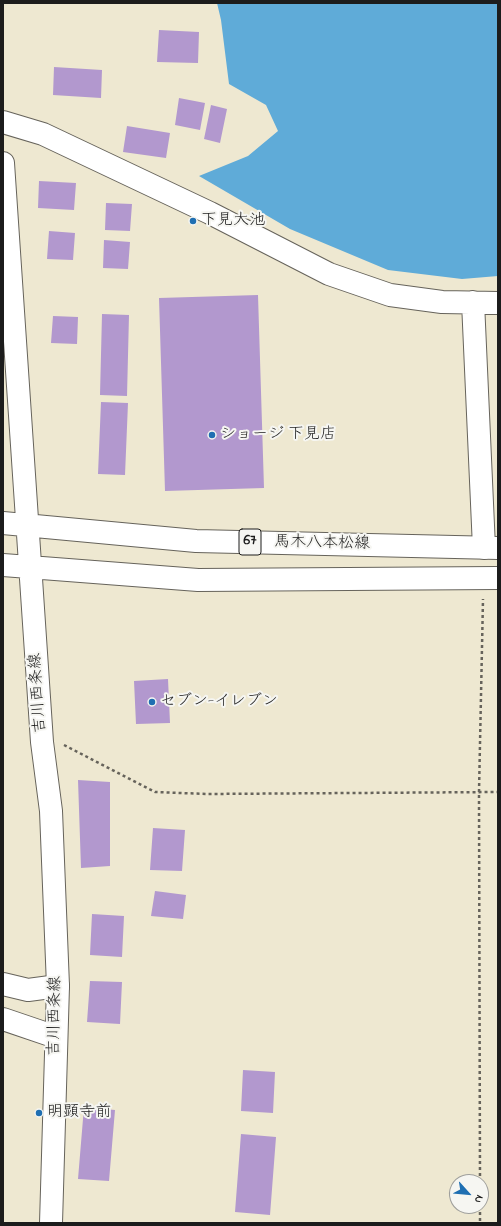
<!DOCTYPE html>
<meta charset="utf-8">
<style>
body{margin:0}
#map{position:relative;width:501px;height:1226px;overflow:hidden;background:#eee8d1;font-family:"Indie Flower",sans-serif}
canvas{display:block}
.frame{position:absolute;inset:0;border:4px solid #1c1c1c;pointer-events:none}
.north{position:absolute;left:449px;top:1174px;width:40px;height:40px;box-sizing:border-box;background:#f6f6f2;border:1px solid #9f9f9c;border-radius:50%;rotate:117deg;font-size:11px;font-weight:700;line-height:16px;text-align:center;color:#1c1c1c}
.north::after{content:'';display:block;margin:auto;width:14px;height:18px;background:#1f6fb2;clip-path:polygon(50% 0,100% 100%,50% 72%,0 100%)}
</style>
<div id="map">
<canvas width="501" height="1226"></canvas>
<div class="frame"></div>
<div class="north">N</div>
</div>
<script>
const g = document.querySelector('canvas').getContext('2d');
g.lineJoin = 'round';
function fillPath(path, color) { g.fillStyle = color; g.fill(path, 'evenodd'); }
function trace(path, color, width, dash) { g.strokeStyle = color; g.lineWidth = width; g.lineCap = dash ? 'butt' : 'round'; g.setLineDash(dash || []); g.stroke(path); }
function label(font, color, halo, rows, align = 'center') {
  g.font = font + ' "Indie Flower","Klee One",sans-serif'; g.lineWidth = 4; g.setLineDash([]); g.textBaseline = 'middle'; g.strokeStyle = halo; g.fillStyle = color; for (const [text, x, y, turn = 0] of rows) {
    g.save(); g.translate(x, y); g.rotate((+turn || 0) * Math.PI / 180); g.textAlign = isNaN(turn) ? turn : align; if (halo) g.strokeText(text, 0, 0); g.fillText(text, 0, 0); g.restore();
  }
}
const water = new Path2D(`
 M217 3H498V276L462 279 388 270 290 229 199 176 248 156 278 131 266 105 229 84 221 20Z`);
const building = new Path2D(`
 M159 30 199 32 198 63 157 62Z
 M54 67 102 70 101 98 53 95Z
 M179 98 205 103 200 130 175 125Z
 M211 105 227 109 220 143 204 139Z
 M127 126 170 133 166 158 123 152Z
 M39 181 76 183 74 210 38 208Z
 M106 203 132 204 130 231 105 230Z
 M49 231 75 233 73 260 47 259Z
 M104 240 130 242 128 269 103 268Z
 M258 295 264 488 165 491 159 298Z
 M102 314 129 315 127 396 100 395Z
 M53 316 78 317 77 344 51 343Z
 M101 402 128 403 125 475 98 474Z
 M168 679 170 723 136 724 134 681Z
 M78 780 110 782V866L81 868Z
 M153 828 185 830 182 871 150 870Z
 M155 891 186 895 183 919 151 916Z
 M92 914 124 916 122 957 90 955Z
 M90 981 122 982 120 1024 87 1022Z
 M243 1070 275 1072 273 1113 241 1111Z
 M84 1107 115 1110 109 1181 78 1179Z
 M241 1134 276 1137 270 1215 235 1212Z`);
const path = new Path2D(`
 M64 745 155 792 207 794 498 792
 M480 1182 479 792 483 599
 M480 1206V1223`);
const minor = new Path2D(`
 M3 122 43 134 210 213 329 274 390 295 442 302 498 303
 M473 302 484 548
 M3 984 28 990 58 986
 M3 1019 56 1037`);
const major = new Path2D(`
 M3 163 42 742 51 811 58 986 51 1223
 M3 523 196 541 498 548
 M3 565 198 580 498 578`);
const markers = [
 [193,221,4,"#1f6fb2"],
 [212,435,4,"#1f6fb2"],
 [152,702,4,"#1f6fb2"],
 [39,1113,4,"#1f6fb2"]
];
const shields = [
 [250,542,22]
];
const shieldNames = [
 ["67",250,542]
];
const poiNames = [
 ["下見大池",201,221],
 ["ショージ 下見店",220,435],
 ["セブン-イレブン",160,702],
 ["明顕寺前",47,1113]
];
const streetNames = [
 ["馬木八本松線",322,544,1],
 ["吉川西条線",39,693,-94],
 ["吉川西条線",56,1016,-89]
];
fillPath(water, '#5fabd8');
fillPath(building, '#b298ce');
trace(minor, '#66635b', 24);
trace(major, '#66635b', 24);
trace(path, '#66635b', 2.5, [3, 3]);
trace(minor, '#fff', 22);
trace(major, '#fff', 22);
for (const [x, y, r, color] of markers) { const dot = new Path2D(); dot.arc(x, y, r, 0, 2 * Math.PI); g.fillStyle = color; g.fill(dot); trace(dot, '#f6f6f2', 1.5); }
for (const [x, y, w] of shields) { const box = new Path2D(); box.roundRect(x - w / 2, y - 13, w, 26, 3); g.fillStyle = '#f6f6f2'; g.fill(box); trace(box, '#1c1c1c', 1); }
label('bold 15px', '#1c1c1c', null, shieldNames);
label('16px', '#1c1c1c', '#f6f6f2', poiNames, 'left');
label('16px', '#1c1c1c', '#f6f6f2', streetNames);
</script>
